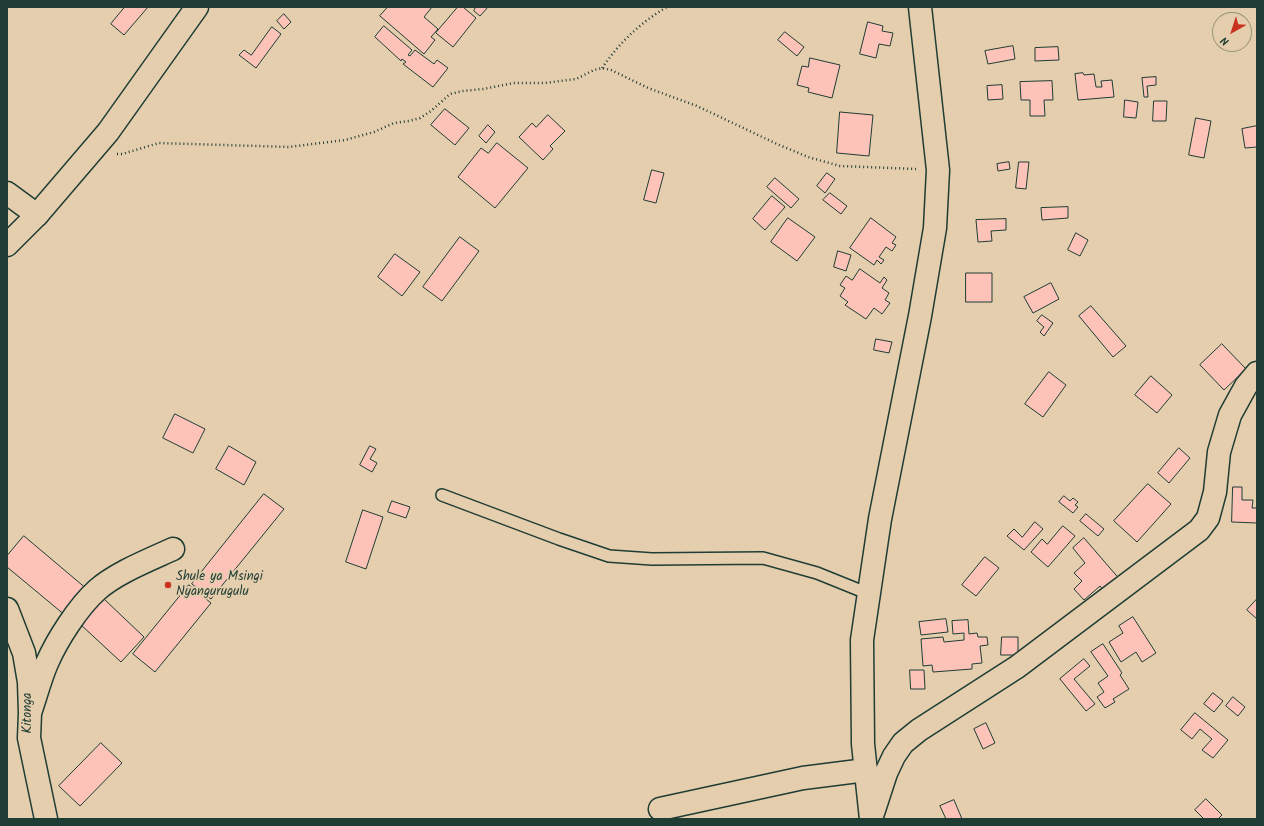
<!DOCTYPE html>
<style>
body{margin:0}
#map{position:relative;width:1264px;height:826px;overflow:hidden;background:#e5ceae;font-family:Kalam,sans-serif}
canvas{display:block}
.frame{position:absolute;inset:0;border:8px solid #1f3d34;pointer-events:none}
.north{position:absolute;left:1212px;top:12px;width:40px;height:40px;box-sizing:border-box;background:#e5ceae;border:1px solid #96947d;border-radius:50%;rotate:219deg;font-size:11px;font-weight:700;line-height:16px;text-align:center;color:#1f3d34}
.north::after{content:'';display:block;margin:auto;width:14px;height:18px;background:#c8321e;clip-path:polygon(50% 0,100% 100%,50% 72%,0 100%)}
</style>
<div id="map">
<canvas width="1264" height="826"></canvas>
<div class="frame"></div>
<div class="north">N</div>
</div>
<script>
const g = document.querySelector('canvas').getContext('2d');
g.lineJoin = 'round';
function fillPath(path, color) { g.fillStyle = color; g.fill(path, 'evenodd'); }
function trace(path, color, width, dash) { g.strokeStyle = color; g.lineWidth = width; g.lineCap = dash ? 'butt' : 'round'; g.setLineDash(dash || []); g.stroke(path); }
function label(font, color, halo, rows, align = 'center') {
  g.font = font + ' Kalam,sans-serif'; g.lineWidth = 3.5; g.setLineDash([]); g.textBaseline = 'middle'; g.strokeStyle = halo; g.fillStyle = color; for (const [text, x, y, turn = 0] of rows) {
    g.save(); g.translate(x, y); g.rotate((+turn || 0) * Math.PI / 180); g.textAlign = isNaN(turn) ? turn : align; if (halo) g.strokeText(text, 0, 0); g.fillText(text, 0, 0); g.restore();
  }
}
const building = new Path2D(`
 M125 7H148L124 35 111 24Z
 M388 7H432L424 17 438 29 431 37 435 40 424 54 380 16Z
 M458 7H463L476 18 453 47 436 33Z
 M476 7H488L480 16 474 11Z
 M284 14 291 22 284 29 277 21Z
 M868 22 883 26 882 31 893 33 890 46 879 44 876 58 860 54Z
 M384 26 412 50 408 55 410 56 415 50 434 64 437 60 448 68 433 87 403 64 406 62 402 59 401 61 375 37Z
 M272 27 281 34 256 68 239 55 244 50 251 55Z
 M785 32 804 47 797 56 778 40Z
 M1013 46 1015 59 988 64 985 51Z
 M1058 47 1059 60 1035 61V48Z
 M810 58 840 65 832 98 808 92 809 88 797 85 802 66 808 67Z
 M1083 73 1084 75 1094 74 1096 87H1102L1101 81 1112 80 1114 97 1078 100 1075 74Z
 M1156 77V85L1147 86 1148 97H1144L1142 78Z
 M1052 81 1053 100H1044L1045 116H1030V100H1021L1020 82Z
 M1002 85 1003 99 988 100 987 86Z
 M1125 100 1138 102 1136 118 1124 117Z
 M1154 101H1167L1166 121H1153Z
 M445 109 469 128 455 145 431 125Z
 M840 112 873 115 869 156 837 153Z
 M548 115 565 131 550 146 553 149 543 160 519 137 532 123 536 127Z
 M1196 118 1211 121 1204 158 1189 155Z
 M488 125 495 132 486 143 479 136Z
 M1257 126V147L1245 148 1242 129Z
 M497 143 528 168 495 208 458 177 481 148 488 153Z
 M1009 162 1010 169 998 171 997 164Z
 M1019 162H1029L1026 189 1016 188Z
 M652 170 664 173 656 203 644 200Z
 M827 173 835 179 825 193 817 186Z
 M775 178 799 199 791 208 767 187Z
 M830 193 847 206 841 214 823 200Z
 M772 196 785 207 765 230 753 219Z
 M1068 207V218L1042 220 1041 208Z
 M788 218 815 237 797 261 771 242Z
 M871 218 896 237 892 243 896 245 892 251 886 247 879 257 884 260 881 264 877 260 874 265 850 248Z
 M1006 219V230L991 231 992 241 978 242 976 220Z
 M1076 233 1088 240 1080 256 1068 250Z
 M460 237 479 251 442 301 423 287Z
 M838 251 851 255 846 271 834 267Z
 M395 254 420 272 402 296 378 277Z
 M860 269 880 283 884 277 887 280 882 288 889 293 885 300 890 303 882 314 874 308 866 319 845 305 848 302 840 296 845 288 840 285 846 276 852 280Z
 M966 273H992V302H966Z
 M1051 283 1059 299 1033 313 1024 297Z
 M1091 306 1126 346 1113 357 1079 316Z
 M1042 315 1053 323 1044 336 1040 332 1044 327 1037 321Z
 M876 339 892 342 889 353 874 350Z
 M1222 344 1246 369 1224 390 1200 365Z
 M1049 372 1066 385 1043 417 1025 404Z
 M1151 376 1172 395 1157 413 1135 395Z
 M175 414 205 429 193 453 163 438Z
 M229 446 256 462 244 485 216 469Z
 M370 446 376 449 370 459 377 463 372 472 360 465Z
 M1179 448 1190 458 1169 483 1158 473Z
 M1148 484 1171 504 1137 542 1114 521Z
 M1233 487H1242V500H1253L1252 508H1257V523L1232 522Z
 M264 494 284 509 211 599 192 584Z
 M1064 496 1070 501 1073 498 1078 502 1075 505 1078 507 1073 513 1059 502Z
 M392 501 410 507 406 518 388 512Z
 M363 510 383 517 366 569 346 562Z
 M1086 514 1104 529 1098 536 1080 521Z
 M1035 522 1043 529 1024 550 1007 536 1014 529 1022 537Z
 M1063 526 1075 536 1048 567 1031 552 1042 539 1047 544Z
 M24 536 88 590 66 616 7 567V556Z
 M1084 538 1122 582 1107 595 1100 586 1084 600 1074 589 1082 581 1074 573 1085 563 1073 548Z
 M985 557 999 568 976 596 962 585Z
 M189 585 211 603 155 672 133 654Z
 M104 599 144 637 121 662 80 624Z
 M1257 599V619L1247 610Z
 M1133 617 1156 653 1142 662 1136 652 1121 662 1109 642 1123 633 1119 626Z
 M946 619 948 632 921 635 919 622Z
 M968 620 969 634 977 633 978 637H987L988 645 980 646 982 663 972 664V669L933 672 932 665 923 666 921 639 943 637 944 642 964 640V633L953 634 952 621Z
 M1002 637H1018V655H1001Z
 M1103 644 1122 673 1120 675 1129 689 1113 699 1115 702 1105 708 1097 697 1104 692 1098 683 1108 676 1091 652Z
 M1084 659 1090 666 1074 679 1095 704 1086 711 1060 679Z
 M910 670H924L925 689H911Z
 M1213 693 1223 701 1214 712 1204 704Z
 M1233 697 1245 707 1238 716 1226 706Z
 M1195 713 1228 740 1213 758 1202 750 1212 739 1200 729 1192 739 1181 730Z
 M986 723 995 743 983 749 974 729Z
 M101 743 122 763 80 806 59 786Z
 M1206 799 1222 815 1218 819H1204L1195 810Z
 M954 800 962 819H946L940 806Z`);
const path = new Path2D(`
 M602 68C619 43 641 22 667 7
 M117 154H122L159 143 289 147 345 140 374 132 394 123 409 121 420 118 431 111 450 94 463 91 483 89 514 83H545L576 79 594 70 602 68 611 70 648 88 697 106 777 144 808 157 840 166 916 169`);
const service = new Path2D(`
 M442 495 559 539 609 556 652 559 763 558 817 573 869 594`);
const minor = new Path2D(`
 M7 193 37 215
 M7 609 24 653 29 682 30 713 29 738 46 819
 M30 713C36 696 40 679 47 663 57 640 78 607 97 590 116 573 149 560 173 549
 M660 809 803 778 866 770
 M871 819 886 773 894 756 903 743 919 730 1017 667 1199 530 1208 518 1215 492 1219 452 1230 415 1246 386 1257 373`);
const tertiary = new Path2D(`
 M7 245 37 215 108 132 197 7
 M871 819 863 744 862 640 880 519 920 316 935 228 938 170 920 7`);
const markers = [
 [168,585,4,"#c8321e"]
];
const poiNames = [
 ["Shule ya Msingi",176,578],
 ["Nyangurugulu",176,593]
];
const streetNames = [
 ["Kitonga",29,713,-90]
];
fillPath(building, '#fdc2b8');
trace(building, '#1f3d34', 1);
trace(service, '#1f3d34', 14);
trace(minor, '#1f3d34', 25);
trace(tertiary, '#1f3d34', 25);
trace(path, '#1f3d34', 2.5, [1, 3]);
trace(service, '#e5ceae', 11);
trace(minor, '#e5ceae', 22);
trace(tertiary, '#e5ceae', 22);
for (const [x, y, r, color] of markers) { const dot = new Path2D(); dot.arc(x, y, r, 0, 2 * Math.PI); g.fillStyle = color; g.fill(dot); trace(dot, '#e5ceae', 1.5); }
label('13px', '#1f3d34', '#e5ceae', poiNames, 'left');
label('13px', '#1f3d34', '#e5ceae', streetNames);
</script>
